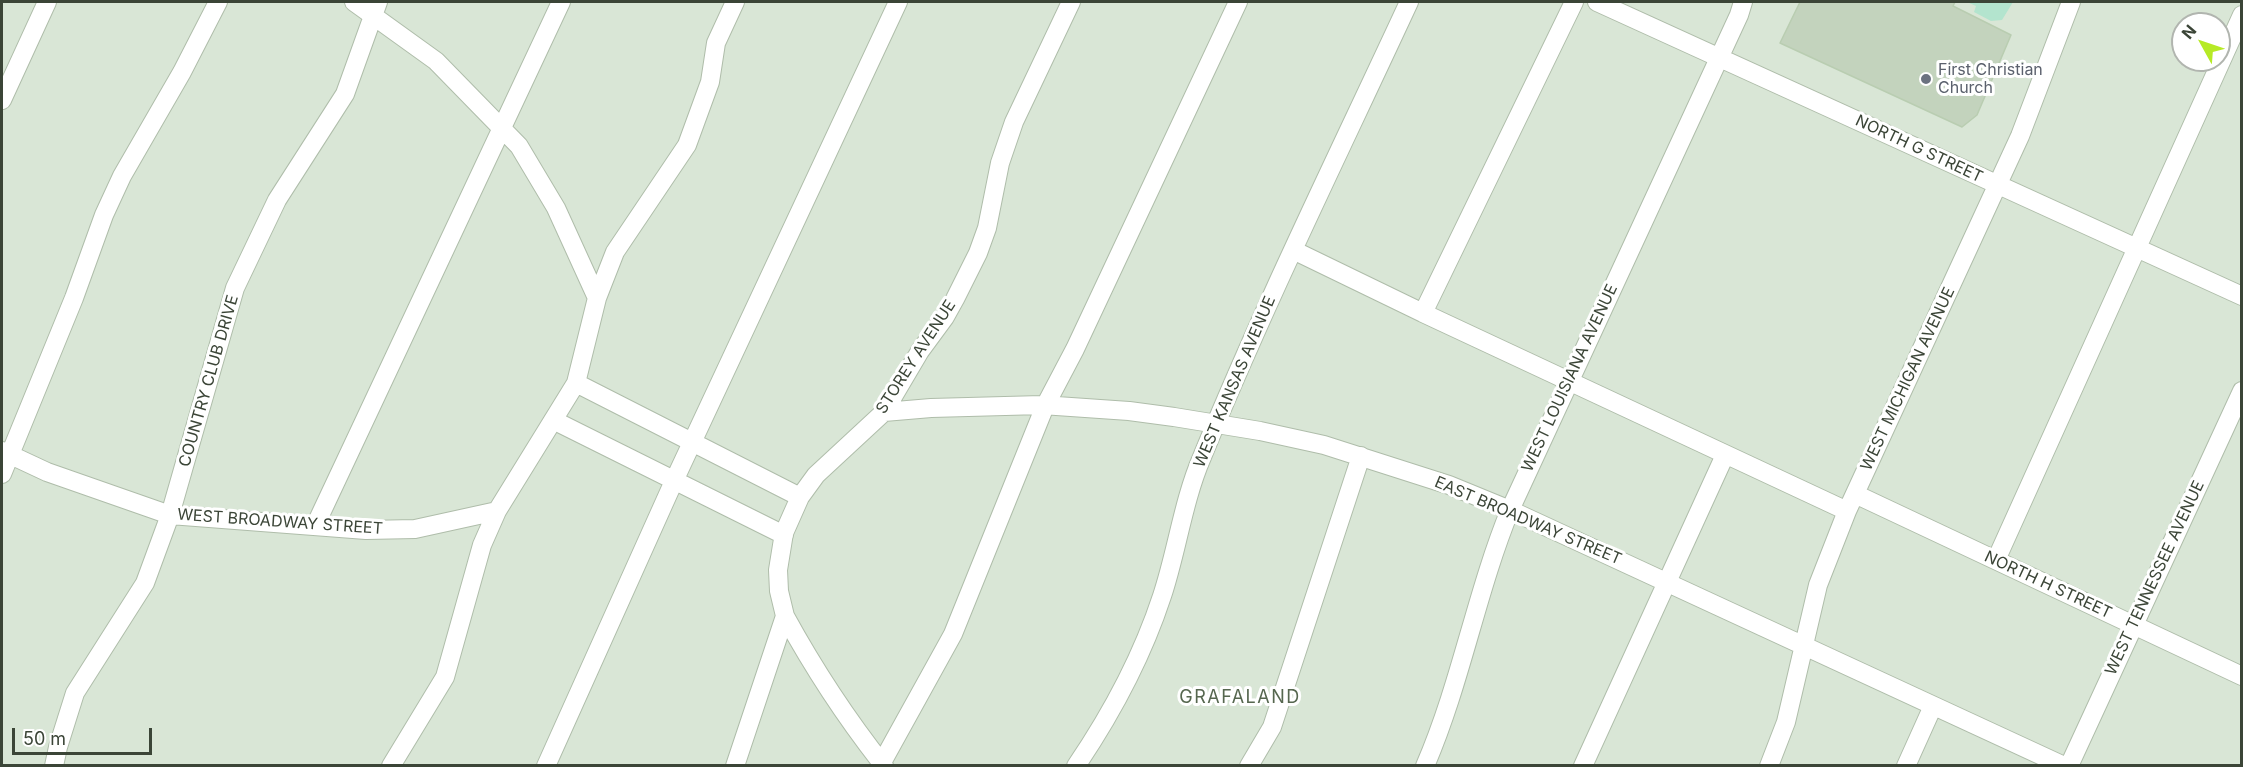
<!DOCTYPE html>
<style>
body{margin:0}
#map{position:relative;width:2243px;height:767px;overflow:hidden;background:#e9f2e7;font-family:Inter,sans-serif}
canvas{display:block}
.frame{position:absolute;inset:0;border:3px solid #3b4537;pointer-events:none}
.north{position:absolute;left:2171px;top:12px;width:60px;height:60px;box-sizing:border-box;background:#fff;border:2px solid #b1b5af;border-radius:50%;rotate:310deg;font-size:16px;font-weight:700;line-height:24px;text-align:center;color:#3b4537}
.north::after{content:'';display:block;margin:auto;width:21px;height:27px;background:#b6ea26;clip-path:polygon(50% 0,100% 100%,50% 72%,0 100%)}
.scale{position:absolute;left:12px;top:728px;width:140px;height:27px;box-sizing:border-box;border:3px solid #3b4537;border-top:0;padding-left:8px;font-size:18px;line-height:21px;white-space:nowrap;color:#3b4537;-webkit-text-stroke:4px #fff;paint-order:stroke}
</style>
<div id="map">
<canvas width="2243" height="767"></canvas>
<div class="frame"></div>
<div class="north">N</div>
<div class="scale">50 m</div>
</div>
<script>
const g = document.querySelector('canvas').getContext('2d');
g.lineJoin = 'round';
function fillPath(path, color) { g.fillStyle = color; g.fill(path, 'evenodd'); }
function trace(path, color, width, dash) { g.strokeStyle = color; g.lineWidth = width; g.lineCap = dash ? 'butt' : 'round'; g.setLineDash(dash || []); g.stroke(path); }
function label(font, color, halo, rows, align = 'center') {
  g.font = font + ' Inter,sans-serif'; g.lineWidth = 6; g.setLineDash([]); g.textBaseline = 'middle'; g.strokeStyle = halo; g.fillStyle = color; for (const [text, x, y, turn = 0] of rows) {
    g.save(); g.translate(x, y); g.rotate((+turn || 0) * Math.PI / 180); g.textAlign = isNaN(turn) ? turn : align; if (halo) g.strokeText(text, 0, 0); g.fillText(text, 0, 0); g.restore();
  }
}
const residential = new Path2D(`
 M2 2H2241V765H2ZM2183 24H2219V60H2183Z`);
const green = new Path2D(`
 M1967 2H2013L2002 20 1991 21 1974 12 1976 6Z`);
const building = new Path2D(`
 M1800 2H1955L1953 6 2011 35 1977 115 1962 127 1780 43Z`);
const minor = new Path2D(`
 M354 2 436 61 519 146 556 208 597 298
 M1597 2 2242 296
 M2 100 47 2
 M1293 250 1423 313 1574 2
 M1423 313 1847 511
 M576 383 800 497
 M884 412 931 408 1042 405 1129 411 1174 417 1260 431 1324 445 1449 485 1510 510 2064 766
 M553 420 784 535
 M2 451 47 472 170 515 366 530 415 529 497 511
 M2 474 74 298 104 215 122 176 182 72 218 2
 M1855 494 2242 676
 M315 526 561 2
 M1996 560 2242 15
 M785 616C814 669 846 718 884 766
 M54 766 58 747 75 693 145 583 170 515 235 288 277 200 345 94 378 2
 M391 766 445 677 482 545 497 511 576 383 597 298 615 252 687 145 710 82 716 43 735 2
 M546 766 674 481 898 2
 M735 766 785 616 779 591 778 570 784 533 800 497 816 475 884 412 920 351 945 317 955 299 978 253 987 228 1000 163 1014 122 1071 2
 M880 766 953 634 1045 406 1075 349 1238 2
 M1076 766C1112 713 1142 657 1162 596 1177 551 1183 501 1202 457 1265 303 1339 153 1409 2
 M1249 766 1272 727 1361 456
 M1425 766C1461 683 1476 593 1510 510L1739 15 1743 2
 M1583 766 1725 455
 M1769 766 1786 722 1818 585 1847 511 2020 136 2071 2
 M1906 766 1933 706
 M2069 766 2242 391`);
const markers = [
 [1926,79,6,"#6b7280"]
];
const worshipNames = [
 ["First Christian",1938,70],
 ["Church",1938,88]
];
const streetNames = [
 ["NORTH G STREET",1919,149,25],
 ["STOREY AVENUE",916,357,-57],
 ["WEST LOUISIANA AVENUE",1570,378,-65],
 ["WEST MICHIGAN AVENUE",1908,379,-65],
 ["COUNTRY CLUB DRIVE",209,381,-74],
 ["WEST KANSAS AVENUE",1235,382,-67],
 ["EAST BROADWAY STREET",1528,521,23],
 ["WEST BROADWAY STREET",280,522,4],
 ["WEST TENNESSEE AVENUE",2155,578,-65],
 ["NORTH H STREET",2048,585,25]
];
const neighbourhoodNames = [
 ["GRAFALAND",1240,698]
];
fillPath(residential, '#d9e6d6');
fillPath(green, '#b3e4ce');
fillPath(building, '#c3d3bd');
trace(building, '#b9cdb1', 1.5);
trace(minor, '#afbdaa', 20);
trace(minor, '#fff', 18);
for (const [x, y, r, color] of markers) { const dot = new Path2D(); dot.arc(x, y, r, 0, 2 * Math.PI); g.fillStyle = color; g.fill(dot); trace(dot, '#fff', 2); }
label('16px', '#5b616d', '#fff', worshipNames, 'left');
label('16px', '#3b4537', '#fff', streetNames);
g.letterSpacing = '1.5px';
label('18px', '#56674f', '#fff', neighbourhoodNames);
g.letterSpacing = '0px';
</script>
